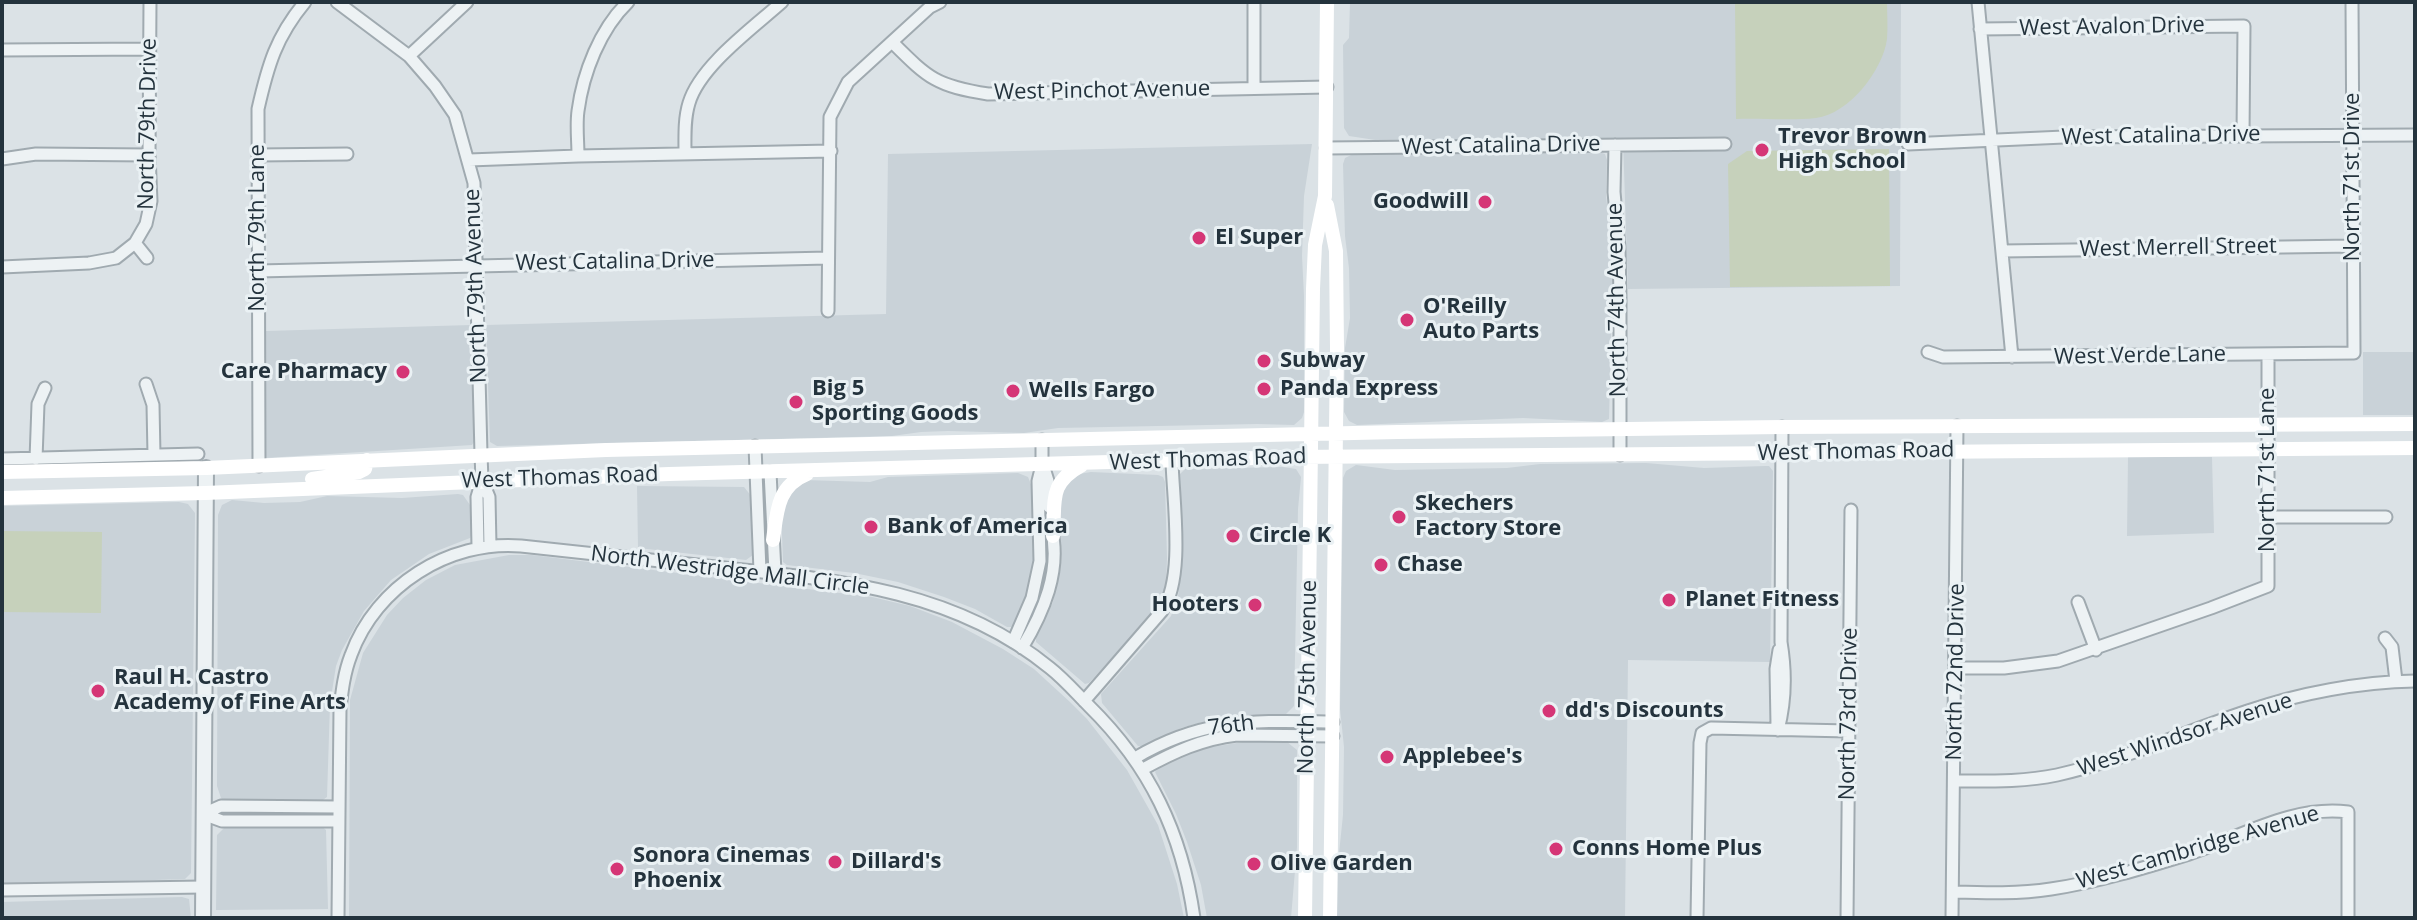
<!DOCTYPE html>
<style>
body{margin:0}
#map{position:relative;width:2417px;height:920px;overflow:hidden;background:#dbe2e6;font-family:"Open Sans",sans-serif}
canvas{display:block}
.frame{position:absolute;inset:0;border:4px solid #24333d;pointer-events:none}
</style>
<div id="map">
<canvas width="2417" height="920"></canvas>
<div class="frame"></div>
</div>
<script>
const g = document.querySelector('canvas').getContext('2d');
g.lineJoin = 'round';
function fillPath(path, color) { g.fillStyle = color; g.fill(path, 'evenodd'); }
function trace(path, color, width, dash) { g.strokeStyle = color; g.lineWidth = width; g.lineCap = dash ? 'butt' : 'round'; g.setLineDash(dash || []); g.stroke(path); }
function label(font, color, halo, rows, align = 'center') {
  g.font = font + ' "Open Sans",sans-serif'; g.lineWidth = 6; g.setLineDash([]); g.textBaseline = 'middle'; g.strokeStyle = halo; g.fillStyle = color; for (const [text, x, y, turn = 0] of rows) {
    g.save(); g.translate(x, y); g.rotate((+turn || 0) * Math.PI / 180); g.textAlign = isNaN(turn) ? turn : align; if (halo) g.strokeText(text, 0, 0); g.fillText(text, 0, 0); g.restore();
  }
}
const built = new Path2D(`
 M1350 2H1901L1900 286 1628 289 1623 140 1395 143 1349 136 1344 128 1343 45 1349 38Z
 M1312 144 1304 196 1302 256 1304 296V412L1302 418 1294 425 1257 424 1058 428 1024 433 948 431 921 432 892 436 497 446 490 442 486 325 886 314 888 154Z
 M1599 152 1605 154 1607 160 1606 196 1613 258 1609 419 1602 422 1523 418 1357 425 1349 421 1344 412 1345 348 1350 318 1349 268 1345 236 1343 164 1345 158 1353 154Z
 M471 325 475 440 472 445 266 458V331Z
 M2363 352H2415V415H2363Z
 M2128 457H2212L2214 533 2127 536Z
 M1646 463 1704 468 1765 466H1769L1773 471 1770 662 1628 660 1625 918H1337L1338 863 1343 815 1344 747 1340 709 1343 478 1346 471 1356 465 1395 470 1507 468 1540 464Z
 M1283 467 1296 469 1301 477 1298 509 1294 706 1284 716 1227 717 1206 721 1181 728 1146 746H1138L1102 703 1101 694 1171 616 1178 596 1181 572 1180 474 1185 469Z
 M1091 472 1158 475 1163 477 1165 482 1167 558 1166 591 1156 610 1089 683 1085 684 1036 642V637L1053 602 1060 554 1058 527 1063 487 1079 474Z
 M1018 473 1028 477 1032 487 1033 565 1023 608 1015 625 1011 627H1007L975 609 944 597 898 582 854 573 787 565 783 562 781 507 785 497 804 480 870 482 888 477Z
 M637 486 744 487 752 497 753 555 746 560 638 548Z
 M458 494 463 495 470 505 472 533 470 538 429 554 391 580 364 611 342 650 336 666 330 704 327 797 320 802 225 801 221 798 217 786 218 515 222 505 232 500 264 503 300 502 327 496 402 498Z
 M179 502 188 504 195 513 191 873 185 879 2 885V506Z
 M509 555H532L872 597 910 606 952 622 1003 649 1034 669 1070 702 1087 719 1127 770 1158 825 1177 884 1184 918H349L350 700 363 653 387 615 403 598 426 580 455 565Z
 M1249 741 1287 742 1297 750V847L1291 918H1207L1201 885 1187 842 1176 814 1155 772 1159 767 1169 760 1200 749Z
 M226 826H321L326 830 328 909 216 910 217 835Z
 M182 897 189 899 191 918H2V902Z`);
const green = new Path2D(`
 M1735 2H1887C1887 14 1888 27 1887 39 1883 70 1849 114 1816 118 1790 121 1762 118 1736 119Z
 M1889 149 1890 286 1730 287 1728 164 1747 151Z
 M2 531 102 532 101 613 2 612Z`);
const minor = new Path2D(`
 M337 2 409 56 435 86 455 115 474 183 481 454 482 480 477 497 478 547
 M1978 2 2012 357
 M1980 29 2244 26 2243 135
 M893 43C929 79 937 86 988 94L1327 87
 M2 50 149 49
 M409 56 467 2
 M1254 87V2
 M1908 144 2064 137 2415 135
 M1615 145 1614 192 1619 247 1620 298V455
 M1326 148 1725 144
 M685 154C685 137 684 119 689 103 700 66 753 28 782 2
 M258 155 347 154
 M578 156C578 141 576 125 578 111 583 73 600 29 628 2
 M2 159 36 154 149 155
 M469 160 578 156 831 151
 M135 243 147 258
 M2002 251 2353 246
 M2 267 89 263 116 258 135 243 146 224 151 201 149 155 150 2
 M258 271 828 258
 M828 311 830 117 848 82 930 7 940 2
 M1928 352 1943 357 2354 353 2352 2
 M146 384 153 405 154 455
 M755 446 760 571
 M2 459 198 454
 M36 459 38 404 45 388
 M1043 465 1048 481 1049 507
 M259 466 258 109C268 65 276 37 305 2
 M770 472 775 572
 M482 480 489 497 490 546
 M2268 517H2386
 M2078 602 2096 650
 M2385 638 2392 647 2396 681
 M1013 642 1032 598 1040 561 1038 481 1042 465V440
 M1022 648C1043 613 1062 570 1051 528
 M1956 668H2004L2058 661 2211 608 2268 586V355
 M1084 701 1162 611C1185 578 1173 501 1172 461
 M1777 725 1776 669 1779 650
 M1778 730C1786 700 1786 672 1781 642L1782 427
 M1135 758C1204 717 1256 721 1333 722
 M1143 769C1174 752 1202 739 1237 735L1333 736
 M1954 781C1988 781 2024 782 2057 775 2123 760 2184 732 2248 711 2300 693 2360 682 2415 681
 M203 814 221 806 338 807
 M203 814 222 821H338
 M2 890 203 887
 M1953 892C1986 893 2019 894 2051 889 2098 882 2144 868 2189 854 2241 837 2292 805 2348 812V918
 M338 918 340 709C342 691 344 673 351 655 376 586 449 540 521 546 589 553 657 561 725 568 841 580 956 591 1050 668 1064 679 1076 693 1089 706 1150 766 1182 833 1194 918
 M1697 918 1700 743 1702 733 1711 728 1849 731
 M1847 918 1851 510
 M1952 918 1957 426`);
const tertiary = new Path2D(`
 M203 918 206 468`);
const secondary = new Path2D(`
 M1327 205 1336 251 1337 348 1330 918
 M2 472 206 468 606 450 1398 432 1782 427 2415 424
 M312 479 359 472 365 469 367 460
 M2 498 205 493 669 474 1294 457 2415 448
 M1053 536C1056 502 1047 484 1082 465
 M773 540C777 512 777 486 807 474
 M1305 918 1313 289 1315 245 1325 196 1327 2`);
const markers = [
 [1762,150,8,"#d53676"],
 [1485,202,8,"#d53676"],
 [1199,238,8,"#d53676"],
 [1407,320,8,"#d53676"],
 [1264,361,8,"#d53676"],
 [403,372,8,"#d53676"],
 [1264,389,8,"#d53676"],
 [1013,391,8,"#d53676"],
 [796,402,8,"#d53676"],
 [1399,517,8,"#d53676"],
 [871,527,8,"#d53676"],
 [1233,536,8,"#d53676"],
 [1381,565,8,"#d53676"],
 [1669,600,8,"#d53676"],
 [1255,605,8,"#d53676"],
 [98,691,8,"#d53676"],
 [1549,711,8,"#d53676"],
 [1387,757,8,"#d53676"],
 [1556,849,8,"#d53676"],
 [835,862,8,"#d53676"],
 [1254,864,8,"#d53676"],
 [617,869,8,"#d53676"]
];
const streetNames = [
 ["West Avalon Drive",2112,27,-1],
 ["West Pinchot Avenue",1102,91,-1],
 ["North 79th Drive",148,124,-89],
 ["West Catalina Drive",2161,136,-1],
 ["West Catalina Drive",1501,146,-1],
 ["North 71st Drive",2353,177,-90],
 ["North 79th Lane",258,228,-90],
 ["West Merrell Street",2178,248,-1],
 ["West Catalina Drive",615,262,-1],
 ["North 79th Avenue",476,286,-92],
 ["North 74th Avenue",1617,300,-91],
 ["West Verde Lane",2140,356,-1],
 ["West Thomas Road",1856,452,-1],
 ["West Thomas Road",1208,460,-2],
 ["North 71st Lane",2268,470,-90],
 ["West Thomas Road",560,478,-2],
 ["North Westridge Mall Circle",730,571,7],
 ["North 72nd Drive",1956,672,-89],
 ["North 75th Avenue",1308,677,-89],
 ["North 73rd Drive",1849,714,-89],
 ["76th",1231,726,-7],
 ["West Windsor Avenue",2185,735,-18],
 ["West Cambridge Avenue",2198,848,-16]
];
const poiNames = [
 ["Trevor Brown",1778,137],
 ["High School",1778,162],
 ["Goodwill",1469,202,"right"],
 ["El Super",1215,238],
 ["O'Reilly",1423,307],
 ["Auto Parts",1423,332],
 ["Subway",1280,361],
 ["Care Pharmacy",387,372,"right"],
 ["Big 5",812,389],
 ["Sporting Goods",812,414],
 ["Panda Express",1280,389],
 ["Wells Fargo",1029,391],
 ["Skechers",1415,504],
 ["Factory Store",1415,529],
 ["Bank of America",887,527],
 ["Circle K",1249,536],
 ["Chase",1397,565],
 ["Planet Fitness",1685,600],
 ["Hooters",1239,605,"right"],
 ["Raul H. Castro",114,678],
 ["Academy of Fine Arts",114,703],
 ["dd's Discounts",1565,711],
 ["Applebee's",1403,757],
 ["Conns Home Plus",1572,849],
 ["Sonora Cinemas",633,856],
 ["Phoenix",633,881],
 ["Dillard's",851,862],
 ["Olive Garden",1270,864]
];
fillPath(built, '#c9d2d8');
fillPath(green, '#c6d1bb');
trace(minor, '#a0aab0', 15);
trace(tertiary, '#a0aab0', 18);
trace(minor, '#edf2f4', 11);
trace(tertiary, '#edf2f4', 14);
trace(secondary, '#fff', 14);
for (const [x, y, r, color] of markers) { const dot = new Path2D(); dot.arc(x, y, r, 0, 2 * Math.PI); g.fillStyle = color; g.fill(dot); trace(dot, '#eaf1f4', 3); }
label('22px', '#24333d', '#eaf1f4', streetNames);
label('bold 22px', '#24333d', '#eaf1f4', poiNames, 'left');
</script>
